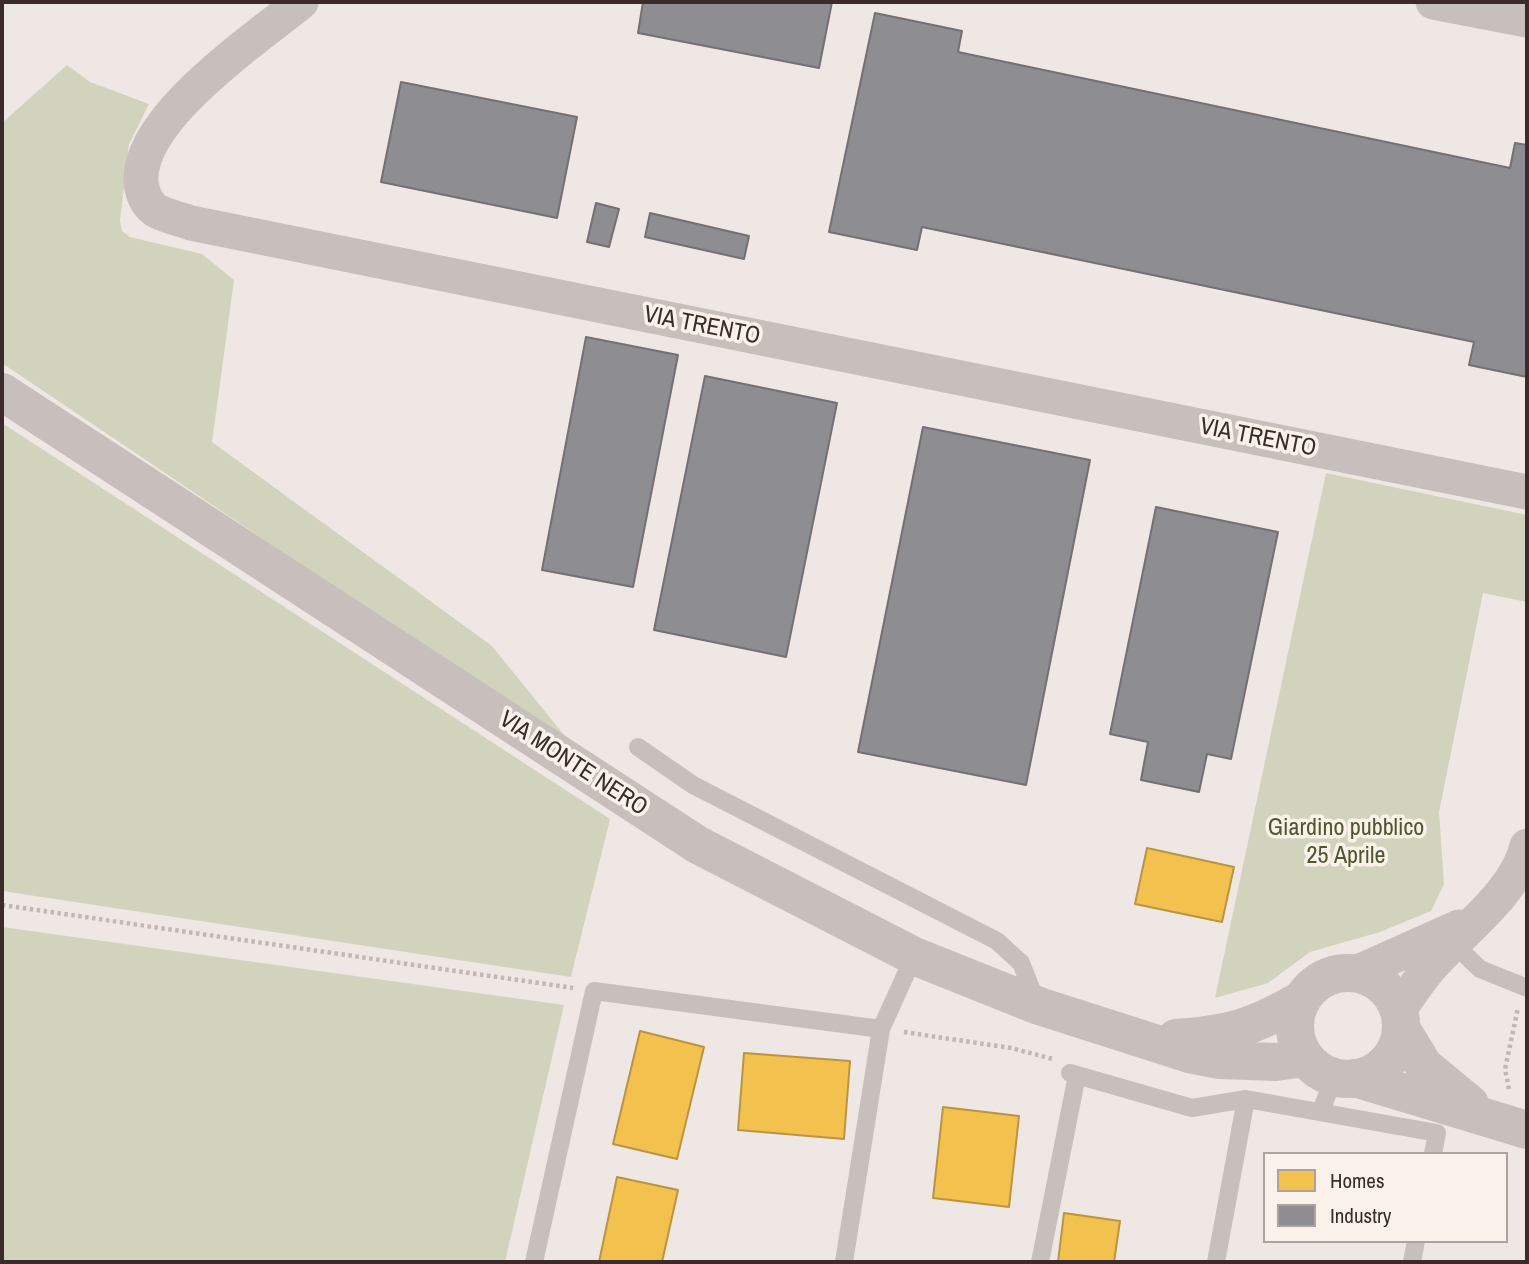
<!DOCTYPE html>
<style>
body{margin:0}
#map{position:relative;width:1529px;height:1264px;overflow:hidden;background:#eee7e3;font-family:"Archivo Narrow",sans-serif}
canvas{display:block}
.frame{position:absolute;inset:0;border:4px solid #392c2a;pointer-events:none}
.legend{position:absolute;left:1263px;top:1152px;width:245px;height:91px;box-sizing:border-box;background:#faf1eb;border:2px solid #ada29e;margin:0;padding:9px 12px;list-style:none;font-size:21px;color:#392c2a}
.legend li{display:flex;align-items:center;gap:14px;height:35px}
.legend b{width:35px;border:2px solid #ada29e}
</style>
<div id="map">
<canvas width="1529" height="1264"></canvas>
<div class="frame"></div>
<ul class="legend">
<li><b style="height:19px;background:#f2c14e"></b>Homes</li>
<li><b style="height:19px;background:#8d8d92"></b>Industry</li>
</ul>
</div>
<script>
const g = document.querySelector('canvas').getContext('2d');
g.lineJoin = 'round';
function fillPath(path, color) { g.fillStyle = color; g.fill(path, 'evenodd'); }
function trace(path, color, width, dash) { g.strokeStyle = color; g.lineWidth = width; g.lineCap = dash ? 'butt' : 'round'; g.setLineDash(dash || []); g.stroke(path); }
function label(font, color, halo, rows, align = 'center') {
  g.font = font + ' "Archivo Narrow",sans-serif'; g.lineWidth = 7; g.setLineDash([]); g.textBaseline = 'middle'; g.strokeStyle = halo; g.fillStyle = color; for (const [text, x, y, turn = 0] of rows) {
    g.save(); g.translate(x, y); g.rotate((+turn || 0) * Math.PI / 180); g.textAlign = isNaN(turn) ? turn : align; if (halo) g.strokeText(text, 0, 0); g.fillText(text, 0, 0); g.restore();
  }
}
const green = new Path2D(`
 M67 65 90 82 149 104 129 144 120 221 122 231 130 237 202 254 234 280 212 442 492 646 577 751 2 363V123Z
 M2 423 610 819 571 977 2 891Z
 M1326 473 1527 515V602L1483 593 1439 812 1444 884 1431 911 1380 932 1310 952 1268 983 1215 998Z
 M2 927 564 1005 505 1262H2Z`);
const homes = new Path2D(`
 M1147 848 1234 867 1222 922 1135 904Z
 M640 1031 704 1047 677 1159 613 1144Z
 M744 1053 850 1061 844 1139 738 1130Z
 M943 1107 1019 1116 1009 1207 933 1198Z
 M617 1177 678 1190 662 1262H599Z
 M1064 1213 1120 1221 1114 1262H1058Z`);
const industry = new Path2D(`
 M643 2H832L819 68 638 33Z
 M875 13 962 31 958 52 1510 168 1515 143 1527 145V377L1469 365 1474 342 922 227 917 250 829 232Z
 M401 82 577 117 557 218 381 182Z
 M596 203 619 209 609 247 587 242Z
 M650 213 749 236 744 259 645 237Z
 M586 337 678 355 633 587 542 570Z
 M705 376 837 403 786 657 654 630Z
 M923 427 1090 460 1026 785 858 752Z
 M1156 507 1278 532 1231 759 1207 754 1199 792 1141 780 1148 742 1110 734Z`);
const path = new Path2D(`
 M2 905 573 988
 M904 1032 1011 1048 1053 1059
 M1509 1089 1505 1069 1518 1008`);
const service = new Path2D(`
 M638 747 693 785 997 941 1021 963 1037 1003
 M1454 944 1480 969 1527 988
 M1070 1073 1192 1108 1246 1099 1437 1133 1433 1154
 M1321 1111 1334 1077
 M534 1262 594 991 881 1029
 M844 1262 881 1029 914 956
 M1040 1262 1077 1075
 M1216 1262 1246 1099
 M1412 1262 1416 1241`);
const minor = new Path2D(`
 M301 2C255 40 137 118 141 182 142 192 146 203 155 210 165 216 180 219 191 223L1527 492
 M1433 2 1527 20
 M1356 973 1459 927
 M1399 1010C1408 997 1417 983 1427 971 1459 933 1516 894 1527 846`);
const tertiary = new Path2D(`
 M2 392 698 845 914 956 1039 1006 1189 1054 1220 1060 1276 1062 1305 1058
 M1295 1026a53 53 0 1 1 106 0a53 53 0 1 1-106 0Z
 M1401 1028 1424 1066 1470 1104
 M1176 1038C1231 1034 1253 1027 1301 1000
 M1355 1078 1527 1130`);
const streetNames = [
 ["VIA TRENTO",702,326,11],
 ["VIA TRENTO",1258,438,11],
 ["VIA MONTE NERO",573,764,33]
];
const parkNames = [
 ["Giardino pubblico",1346,829],
 ["25 Aprile",1346,857]
];
fillPath(green, '#d2d3bd');
fillPath(homes, '#f2c14e');
trace(homes, '#ba9443', 2);
fillPath(industry, '#8d8d92');
trace(industry, '#747073', 2);
trace(path, '#c0b8b4', 4.5, [3.5, 3.5]);
trace(service, '#c7bfbc', 18);
trace(minor, '#c7bfbc', 35);
trace(tertiary, '#c7bfbc', 38);
label('24px', '#392c2a', '#faf1eb', streetNames);
label('24px', '#4e572d', '#faf1eb', parkNames);
</script>
